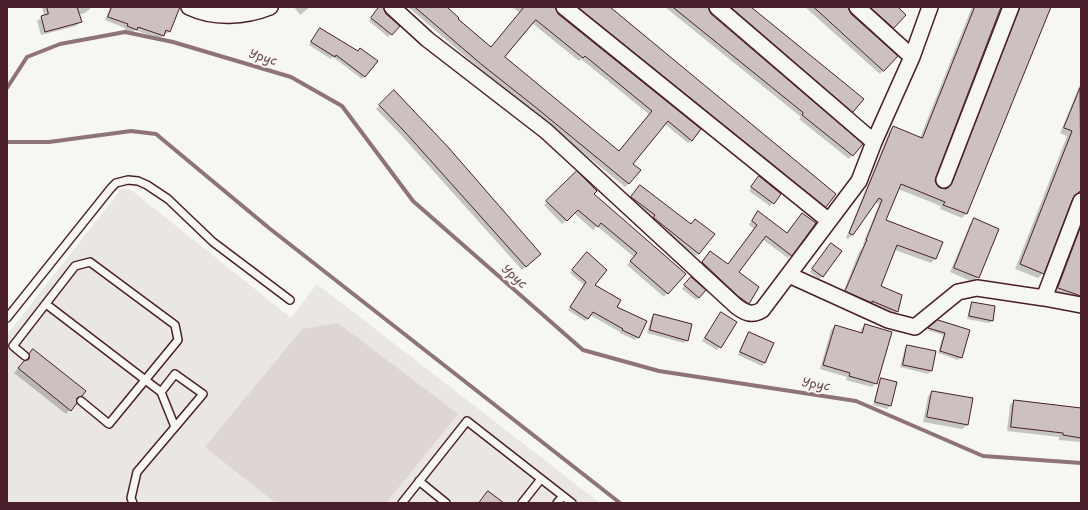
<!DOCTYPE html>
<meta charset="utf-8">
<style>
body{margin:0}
#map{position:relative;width:1088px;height:510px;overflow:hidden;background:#f6f6f2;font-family:"Shantell Sans",sans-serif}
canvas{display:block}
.frame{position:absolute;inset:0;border:8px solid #4a1f2b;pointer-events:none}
</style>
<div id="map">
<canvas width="1088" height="510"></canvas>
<div class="frame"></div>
</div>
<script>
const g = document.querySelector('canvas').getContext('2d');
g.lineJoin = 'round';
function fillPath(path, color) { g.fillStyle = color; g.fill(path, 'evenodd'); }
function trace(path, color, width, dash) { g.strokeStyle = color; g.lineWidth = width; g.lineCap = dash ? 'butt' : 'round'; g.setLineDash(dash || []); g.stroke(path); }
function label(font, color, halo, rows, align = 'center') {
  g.font = font + ' "Shantell Sans",sans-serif'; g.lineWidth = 4; g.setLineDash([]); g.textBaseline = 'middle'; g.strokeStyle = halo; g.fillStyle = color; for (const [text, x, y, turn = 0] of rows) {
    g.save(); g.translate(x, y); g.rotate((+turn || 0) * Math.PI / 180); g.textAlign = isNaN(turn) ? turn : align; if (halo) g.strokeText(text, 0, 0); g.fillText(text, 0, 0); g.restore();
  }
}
const built = new Path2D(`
 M122 188 131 190 291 318 317 284 600 503H7V335Z`);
const green = new Path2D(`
 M338 323 458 414 386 503H276L205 447 302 329Z`);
const shadow = new Path2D(`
 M42 7H89L90 9 85 13 79 15 80 22 76 26 41 35 37 21 44 16Z
 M110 7H179L169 31 166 34H164L160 39 135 30 133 33 125 30V28L105 20Z
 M294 7H310L300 15Z
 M381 7 385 14 398 26 388 37 369 21Z
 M408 7H446L456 19 491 48 520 13 512 7H554L557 14 692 140 688 143 665 124 632 164 629 183 625 187 478 67ZM532 23 579 61 581 59 650 115 619 153 504 58Z
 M571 7H608L825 206 822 210Z
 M665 7H707L710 14 861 144 849 159 799 119 801 117Z
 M723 7H750L863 99 849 115Z
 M805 7H847L850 14 896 56 880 74Z
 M863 7H896L905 15 889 31Z
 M972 7H1000L934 181 936 186 945 190 948 189 1015 15 1014 7H1050L966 214 962 218 940 209 941 206 898 189 885 220 942 242 935 259 931 263 895 250 880 287 897 311 893 315 842 295 859 252 864 245 863 244 879 204 875 202 852 235 848 239 846 238 889 132 893 127 920 138Z
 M320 29 357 52 376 61 362 79 333 57 331 59 309 45Z
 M1081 82V188L1079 192 1080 193 1076 197 1071 198 1043 273 1038 278 1015 269 1067 136 1060 133Z
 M394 92 536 257 522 270 402 136 376 109Z
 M577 173 667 293 664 297 627 265 634 257 597 226 593 230 574 213 562 224 544 205Z
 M757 180 780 194 770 206 749 191Z
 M637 189 699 253 696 256 651 221 653 219 629 200Z
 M755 216 791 255 788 258 762 239 737 272 748 303 745 306 699 266 707 255 728 265 755 229 749 225Z
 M974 220 978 277 973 282 950 272 970 224Z
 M1081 221V297L1078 300 1054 292Z
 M828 247 822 276 819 279 810 272Z
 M584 257 593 285 615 307 638 337 635 340 620 333V332L590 315 585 321 568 310 584 285 570 273Z
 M688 281 699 298 696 300 682 289Z
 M972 303 992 321 989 323 967 319 970 306Z
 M721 313 736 323 717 350 702 341Z
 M654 315 687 340 684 343 647 333 651 318Z
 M938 321 961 357 958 360 938 353 943 335 927 330Z
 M865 325 876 383 872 387 846 380 847 377 820 369 831 330 835 326 860 333 861 329Z
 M749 333 773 344 765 363 762 366 738 355 746 336Z
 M907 346 935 352 931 371 928 374 900 367 905 348Z
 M33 350 82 396 66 414 14 373Z
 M881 379 896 383 890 406 887 409 873 405 879 382Z
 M932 392 967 425 962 429 923 422 928 396Z
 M1014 401 1081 408V442L1059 440V437L1007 431 1010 405Z`);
const stream = new Path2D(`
 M7 88 27 57 60 44 125 32 173 42 291 77 342 106 413 201 583 350 659 371 856 401 983 456 1081 463
 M7 142H49L131 131 156 134 269 228 620 503`);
const building = new Path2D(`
 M47 7H77L82 22 45 32 41 16 48 14Z
 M112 7H180L170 32 166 30 164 36 138 27 137 30 127 26 128 24 108 17Z
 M379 7H383L386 14 400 26 392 35 371 18Z
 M415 7H447L459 18 458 19 491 47 524 7H555L558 14 701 129 692 141 668 121 633 164 641 170 629 184 534 106 481 64ZM536 20 583 58 585 56 652 111 619 151 505 57Z
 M578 7H610L836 194 826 207Z
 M673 7H708L711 14 863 144 853 156 802 115 803 113Z
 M731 7H751L864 99 853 112Z
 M814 7H848L851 14 898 56 884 71Z
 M870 7H898L906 15 894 28Z
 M975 7H1001L936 177 935 181 937 185 941 188 946 189 949 187 952 183 1020 7H1051L967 214 943 205 945 202 901 184 886 220 943 242 936 259 897 245 881 286 902 295 898 312 872 301V303L845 291 865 244 867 240H866L882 200 879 198 853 235 849 233 893 126 922 138Z
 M320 28 358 51 360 48 378 61 365 77 336 55 335 57 311 42Z
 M1080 88 1081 190 1073 198 1044 274 1020 264 1072 131 1064 128Z
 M394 90 448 147 541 254 526 267 405 132 379 105Z
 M577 171 597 191 594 194 686 274 668 294 630 261 637 253 601 223 598 227 578 210 567 221 546 201Z
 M759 176 781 194 774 204 751 187Z
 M640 185 691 224 695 219 715 234 699 254 654 218H653L655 215 631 197Z
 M758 211 787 233 802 213 816 223 792 256 766 236 739 272 759 287 749 304 738 296 702 262 710 251 728 264 757 225 752 221Z
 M974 218 999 229 979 278 954 268Z
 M1081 226V296L1058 288Z
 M831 243 842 251 823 277 812 269Z
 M587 252 607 270 595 285 621 300 617 307 647 321 639 338 622 330 623 329 593 312 588 319 570 307 586 282 572 270Z
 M691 277 706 290 699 298 684 285Z
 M972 302 995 306 993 321 969 316Z
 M721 312 737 322 721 348 705 338Z
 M654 314 692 324 688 341 650 330Z
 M938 320 970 330 962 358 940 351 945 333 928 328Z
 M865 324 892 332 877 384 849 376 850 373 823 365 835 325 862 333Z
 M749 332 774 343 765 363 740 352Z
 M907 345 936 351 932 371 903 365Z
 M33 349 86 391 82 396 77 398V403L71 411 18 368 24 361 29 359V354Z
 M881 378 897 382 891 406 875 402Z
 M932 391 973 398 968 425 927 417Z
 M1014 400 1081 408V438L1063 435V433L1011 427Z
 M488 491 504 503H479Z`);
const lane = new Path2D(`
 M46 304 161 392
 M7 318 111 188 116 183 128 180 138 181 147 185 168 199 213 242 290 300
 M25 356 13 346 75 266 90 262 175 325 178 340 109 424 81 401
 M419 481 446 503
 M133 503 131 498 137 472 203 394 175 374 161 392 175 427
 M402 503 467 421 572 503
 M522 503 541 479
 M557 503 563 496`);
const street = new Path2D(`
 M189 7C214 19 245 17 270 7
 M392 7 427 39 546 131 736 306C745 313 752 316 762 310L859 181 874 142 912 57 930 7
 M564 7 829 221
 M717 7 874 142
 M857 7 912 57
 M944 180 1011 7
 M789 275 888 320 915 327 958 292 977 288 1044 298 1081 305
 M1044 298 1081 201`);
const waterNames = [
 ["Урус",263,58,17],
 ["Урус",514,277,41],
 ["Урус",816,385,9]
];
fillPath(built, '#e9e6e3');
fillPath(green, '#ddd6d5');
fillPath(shadow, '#0003');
trace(stream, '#8e747a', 4);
fillPath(building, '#ccc1c0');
trace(building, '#4a1f2b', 1);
trace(lane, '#4a1f2b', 10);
trace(street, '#4a1f2b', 18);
trace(lane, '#f6f6f2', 7);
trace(street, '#f6f6f2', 15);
label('italic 13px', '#6c4a52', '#f6f6f2', waterNames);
</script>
